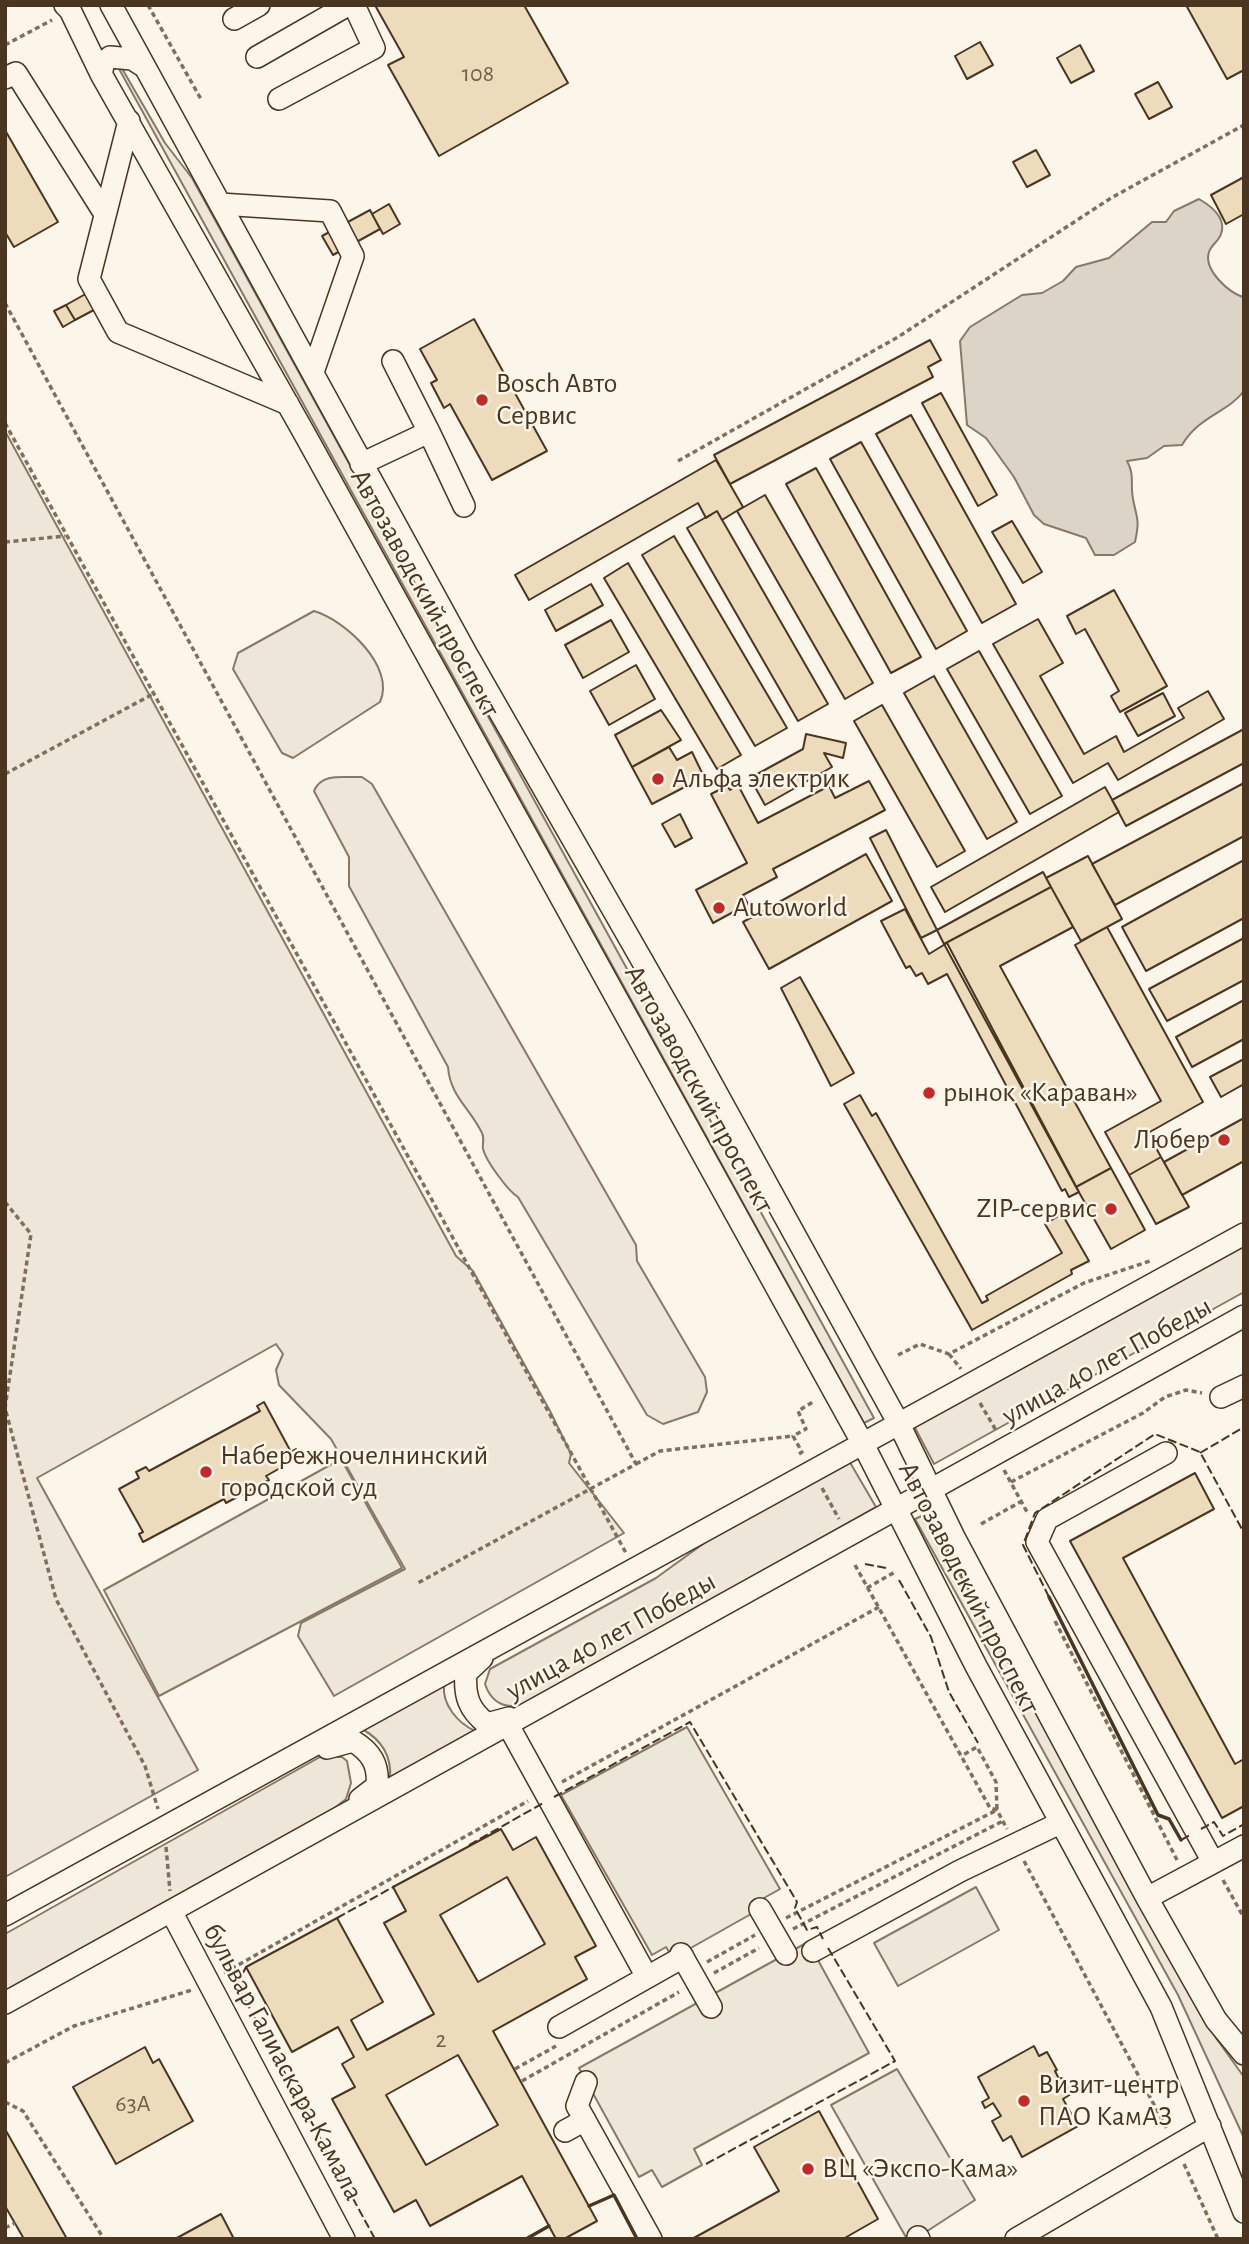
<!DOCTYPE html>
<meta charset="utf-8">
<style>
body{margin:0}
#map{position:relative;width:1249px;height:2244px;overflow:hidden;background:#fbf6e9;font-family:"Alegreya Sans",sans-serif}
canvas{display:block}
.frame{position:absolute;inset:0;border:7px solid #4a3520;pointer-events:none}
</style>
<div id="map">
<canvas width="1249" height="2244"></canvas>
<div class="frame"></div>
</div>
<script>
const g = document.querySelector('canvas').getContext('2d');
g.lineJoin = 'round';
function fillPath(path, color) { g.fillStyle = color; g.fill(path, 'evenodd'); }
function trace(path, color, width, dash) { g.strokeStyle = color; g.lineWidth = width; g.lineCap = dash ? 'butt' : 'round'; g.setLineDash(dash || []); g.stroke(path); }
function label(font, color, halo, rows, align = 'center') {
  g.font = font + ' "Alegreya Sans",sans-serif'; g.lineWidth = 5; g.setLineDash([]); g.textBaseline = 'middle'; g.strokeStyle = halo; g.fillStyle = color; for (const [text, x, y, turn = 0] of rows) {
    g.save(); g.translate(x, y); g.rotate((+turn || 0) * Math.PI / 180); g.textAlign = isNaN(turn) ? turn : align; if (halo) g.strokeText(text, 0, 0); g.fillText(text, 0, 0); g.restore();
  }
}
const green = new Path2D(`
 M120 65 165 143 192 178 874 1418 864 1423 118 67Z
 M5 431 456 1256 473 1271 550 1411 571 1454 569 1463 624 1533 334 1696 298 1636 301 1623 405 1569 331 1439 279 1385 276 1370 283 1354 276 1344 37 1478 198 1770 5 1877Z
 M314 611C345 620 396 667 380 702L293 758 282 753 233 669 238 653Z
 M362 777 372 784 636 1245 637 1261 705 1377 707 1392 698 1412 663 1424 647 1415 518 1197C508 1191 486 1161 483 1149 482 1143 485 1139 482 1133 470 1108 450 1096 448 1067L349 886V857L314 791C322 772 344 778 362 777Z
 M1244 1244V1292L934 1464 913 1424Z
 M848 1459 876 1507 523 1705C504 1709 491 1702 485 1684L490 1669 656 1578 714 1536Z
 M926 1514 1216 2038 1244 2077V2138L1178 1995 915 1519Z
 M444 1685C442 1705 458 1723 475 1731L390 1779C392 1756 382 1740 362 1729Z
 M320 1757H342L347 1761 351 1783 346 1799 301 1835 5 1994V1934Z`);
const parking = new Path2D(`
 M341 1459 402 1568 159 1696 104 1590Z
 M687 1727 780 1889 764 1898 767 1905 673 1958 666 1947 652 1955 561 1795Z
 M976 1887 999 1930 898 1986 874 1943Z
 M808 1942 869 2053 694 2149 702 2165 662 2187 652 2170 639 2177 579 2068Z
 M897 2069 975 2200 915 2239H907L831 2105Z`);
const water = new Path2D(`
 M1199 199C1211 206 1227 218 1221 234 1219 241 1211 245 1209 252 1203 269 1229 294 1244 297V391C1227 413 1199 416 1182 445L1164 446 1147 458 1127 461C1135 475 1130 484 1133 499 1137 520 1140 519 1135 542L1114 555H1095L1086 538 1044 524 1034 515 1014 477 986 438 967 425 960 341 970 327 1022 295 1042 293 1063 281 1076 267 1109 258 1152 222H1166L1174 211Z`);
const building = new Path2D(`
 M379 5H524L568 83 439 156 388 65 404 57 376 7Z
 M1186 5H1244V70L1227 79Z
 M980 42 993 65 967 79 955 56Z
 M1080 45 1094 71 1071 83 1057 58Z
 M1158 82 1172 107 1149 119 1135 94Z
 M5 130 58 222 14 247 5 232Z
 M1036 150 1050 175 1027 187 1013 162Z
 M1244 177V214L1226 224 1211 195Z
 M389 204 400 224 383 234 372 214Z
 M370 210 380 229 333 255 322 236Z
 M98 287 107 303 75 320 66 305Z
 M66 305 75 320 63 327 54 311Z
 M474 319 547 451 492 480 450 404 444 408 431 383 437 380 420 349Z
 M930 340 941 360 928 367 933 377 730 484 714 455Z
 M941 393 997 495 978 506 922 403Z
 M911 415 1016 604 982 623 876 434Z
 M861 442 967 631 936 649 830 459Z
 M716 460 743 507 722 520 717 511 706 518 698 503 529 600 515 575Z
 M816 468 921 657 891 673 786 484Z
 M765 495 873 683 845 699 737 511Z
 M717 511 828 704 798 721 687 528Z
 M1012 521 1042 572 1023 583 992 532Z
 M674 536 787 728 755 746 642 555Z
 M628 563 741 755 717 769 604 578Z
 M591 584 603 605 556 631 545 610Z
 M1114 590 1167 686 1120 712 1111 696 1119 691 1085 629 1076 634 1067 616Z
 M1038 619 1063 663 1040 676 1084 754 1116 736 1124 752 1184 718 1178 708 1208 691 1224 719 1118 780 1108 763 1073 783 993 644Z
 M611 620 629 652 583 678 565 645Z
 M979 651 1062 796 1030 814 947 669Z
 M636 665 655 699 609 725 590 691Z
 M934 676 1017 822 987 839 904 693Z
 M1163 693 1175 716 1138 736 1125 713Z
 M882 705 965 851 937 867 854 721Z
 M661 710 681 740 632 767 615 735Z
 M1244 729V763L1126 826 1112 800Z
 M806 734 846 743 843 758 824 753 832 767 765 805 750 778 803 749Z
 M669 747 677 760 692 752 704 777 652 804 632 767Z
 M869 781 885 810 773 869 777 877 743 895 748 904 713 923 696 890 747 863 711 794 727 786 730 790 738 785 758 823 829 786 835 798Z
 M1244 783V836L1115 905 1092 864Z
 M1105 787 1119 812 945 912 931 887Z
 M680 814 692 838 675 847 662 824Z
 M886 830 937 930 921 938 870 838Z
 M866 854 892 901 769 969 743 922Z
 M1088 856 1122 919 1081 941 1046 878Z
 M1244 860V918L1146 971 1122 927Z
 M1043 872 1051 887 944 944 937 930Z
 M1051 887 1073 927 1000 966 1111 1168 1076 1187 944 944Z
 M905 909 929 954 947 943 1079 1192 1069 1197 1065 1189 1062 1191 947 974 928 984 922 973 916 976 910 966 906 968 881 921Z
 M1107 927 1203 1102 1148 1133 1161 1157 1129 1175 1105 1132 1161 1101 1075 945Z
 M1244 938V980L1167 1021 1149 989Z
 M800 977 854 1073 831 1086 781 988Z
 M1244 1000V1039L1192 1067 1176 1037Z
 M1244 1059V1084L1221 1097 1210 1077Z
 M860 1095 872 1116 876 1113 982 1303 988 1300 986 1296 1062 1253 1045 1224 1062 1214 1089 1261 1071 1270 1072 1274 972 1330 844 1104Z
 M1244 1118V1161L1182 1195 1164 1162Z
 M1161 1157 1189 1207 1156 1224 1129 1175Z
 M1111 1168 1145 1230 1111 1249 1076 1187Z
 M264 1402 291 1452 296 1449 300 1457 266 1476 269 1480 226 1503 224 1499 143 1542 139 1534 143 1532 119 1489 139 1478 136 1472 146 1467 149 1471 260 1411 257 1406Z
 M1195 1473 1214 1509 1123 1558 1235 1764 1244 1759V1806L1222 1818 1070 1541Z
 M501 1829 513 1850 536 1837 596 1946 575 1957 587 1979 493 2031 597 2221 564 2239H556L522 2176 430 2226 416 2200 394 2212 332 2099 355 2087 342 2064 354 2057 338 2027 292 2052 246 1967 337 1918 383 2002 351 2020 367 2050 434 2014 384 1923 406 1911 393 1887ZM507 1877 545 1944 478 1982 440 1915ZM458 2055 498 2125 426 2165 386 2095Z
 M1034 2046 1039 2056 1047 2052 1057 2070 1055 2071 1059 2079 1062 2078 1071 2094 1063 2099 1078 2126 1022 2157 1011 2136 1003 2141 992 2121 1001 2116 993 2103 985 2108 982 2102 989 2098 978 2077Z
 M145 2047 153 2063 159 2059 193 2121 116 2164 73 2087Z
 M819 2111 878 2219 843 2239H692L779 2191 754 2147Z
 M5 2129 67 2239H24L5 2206Z
 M221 2214 234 2239H175Z`);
const path = new Path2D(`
 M148 5 202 101
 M5 45 52 20
 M5 303 636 1464 416 1584
 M5 423 626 1553
 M678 461 898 337 1111 198 1244 125
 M5 542 65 536
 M5 774 153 694
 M5 1202 31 1234 5 1408 56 1599 145 1766 158 1809
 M949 1354 961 1369
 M898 1355 920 1344 949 1354 1084 1283 1150 1261
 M980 1403 997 1432
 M799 1454 802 1452 793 1436 806 1429 798 1411 813 1402
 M636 1464 660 1451 793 1436
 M1004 1470 1027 1512
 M1011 1482 1143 1413 1165 1397 1186 1390 1202 1393
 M822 1488 839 1519
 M981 1524 1022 1501
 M855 1565 990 1808 997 1810 1007 1829
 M867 1588 895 1572
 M1055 1621 1177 1860
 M562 1782 879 1607
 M166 1847 170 1891
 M1024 1861 1167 2129
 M1223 1880 1244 1918
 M786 1918 997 1810 996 1782 977 1747 961 1756
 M793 1929 1003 1821
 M707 1962 755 1935
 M224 1973 528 1801
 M714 1973 759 1948
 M5 2063 74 2026 192 1990
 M515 2069 556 2046
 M522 2081 679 1992
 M5 2102 23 2111 104 2239
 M1184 2164 1218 2239
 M5 2228 15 2223`);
const minor = new Path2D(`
 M65 5 70 10 101 74 303 431 863 1444 976 1666 1161 2007 1244 2212
 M111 5 466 653 683 1032 899 1424 955 1539 1147 1898 1216 2020 1244 2054
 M234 19 259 5
 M257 57 348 5
 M101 74 104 62 110 57 132 59 143 66
 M5 78 16 73 105 214
 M279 99 374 48 354 5
 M129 121 89 279 118 332 288 404
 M220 204 330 211 353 256 313 372
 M393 361 429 432
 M361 464 429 432 464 506
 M1221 1397 1244 1386
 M1166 1453 1047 1519 1037 1542 1213 1862
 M482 1658 466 1673C464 1696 469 1710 487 1724L509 1718
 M508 1725 647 1977
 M327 1748 353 1741C371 1752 379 1764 377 1786L360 1799
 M1147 1898 1244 1846
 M760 1909 786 1954
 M171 1911 344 2239
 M5 1915 1244 1234
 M813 1951 960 1871 1060 1823
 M681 1954 711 2007
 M5 2003 1244 1316
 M559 2027 683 1957
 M586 2082 577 2106 651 2239
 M565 2131 585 2120
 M918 2237 919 2239
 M1016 2239 1210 2126`);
const fence = new Path2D(`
 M1200 1453 1244 1427
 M865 1564 886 1568
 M899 1580 931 1637 949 1692 978 1743
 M1049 1597 1023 1545 1035 1513 1155 1434 1200 1452 1244 1533
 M554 1797 690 1722 797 1902 795 1908 807 1930 817 1927 823 1939
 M1201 1829 1214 1822 1223 1836 1244 1824
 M1181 1840 1192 1834
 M469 1845 545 1802
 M337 1918 395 1886
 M246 1967 237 1985 375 2239
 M706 2164 895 2061 828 1948`);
const wall = new Path2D(`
 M1049 1597 1158 1815 1169 1819 1181 1840
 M589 2206 614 2195 637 2239
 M526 2239 549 2226`);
const markers = [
 [482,400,7,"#c62828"],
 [658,779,7,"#c62828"],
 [719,908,7,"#c62828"],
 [929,1093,7,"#c62828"],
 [1224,1140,7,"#c62828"],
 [1111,1209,7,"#c62828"],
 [206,1472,7,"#c62828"],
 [1024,2101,7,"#c62828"],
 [808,2169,7,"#c62828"]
];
const numberNames = [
 ["108",478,74],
 ["2",441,2040],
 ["63А",133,2104]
];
const poiNames = [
 ["Bosch Авто",496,384],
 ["Сервис",496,416],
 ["Альфа электрик",672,779],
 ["Autoworld",733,908],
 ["рынок «Караван»",943,1093],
 ["Любер",1210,1140,"right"],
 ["ZIP-сервис",1097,1209,"right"],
 ["Набережночелнинский",220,1456],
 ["городской суд",220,1488],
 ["Визит-центр",1038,2085],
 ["ПАО КамАЗ",1038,2117],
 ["ВЦ «Экспо-Кама»",822,2169]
];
const streetNames = [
 ["Автозаводский проспект",425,593,61],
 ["Автозаводский проспект",699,1089,61],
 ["улица 40 лет Победы",1107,1361,-29],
 ["Автозаводский проспект",969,1588,63],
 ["улица 40 лет Победы",611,1636,-29],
 ["бульвар Галиаскара Камала",283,2062,62]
];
fillPath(green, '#ede6d9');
trace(green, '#887966', 2);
fillPath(parking, '#ede7d9');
trace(parking, '#887966', 2);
fillPath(water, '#dcd4c6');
trace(water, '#887966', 2);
fillPath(building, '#ecdcbc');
trace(building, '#4a3520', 2);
trace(minor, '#4a3520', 24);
trace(path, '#7f6f5c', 3.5, [5, 3.5]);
trace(minor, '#fbf6e9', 21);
trace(fence, '#4a3520', 2, [9, 3.5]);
trace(wall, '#4a3520', 3.5);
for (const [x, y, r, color] of markers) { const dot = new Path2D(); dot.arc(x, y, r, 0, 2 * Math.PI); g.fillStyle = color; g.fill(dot); trace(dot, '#fbf6e9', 2.5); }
label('24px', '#725f47', null, numberNames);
label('28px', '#4a3520', '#fbf6e9', poiNames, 'left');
label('28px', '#4a3520', '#fbf6e9', streetNames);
</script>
